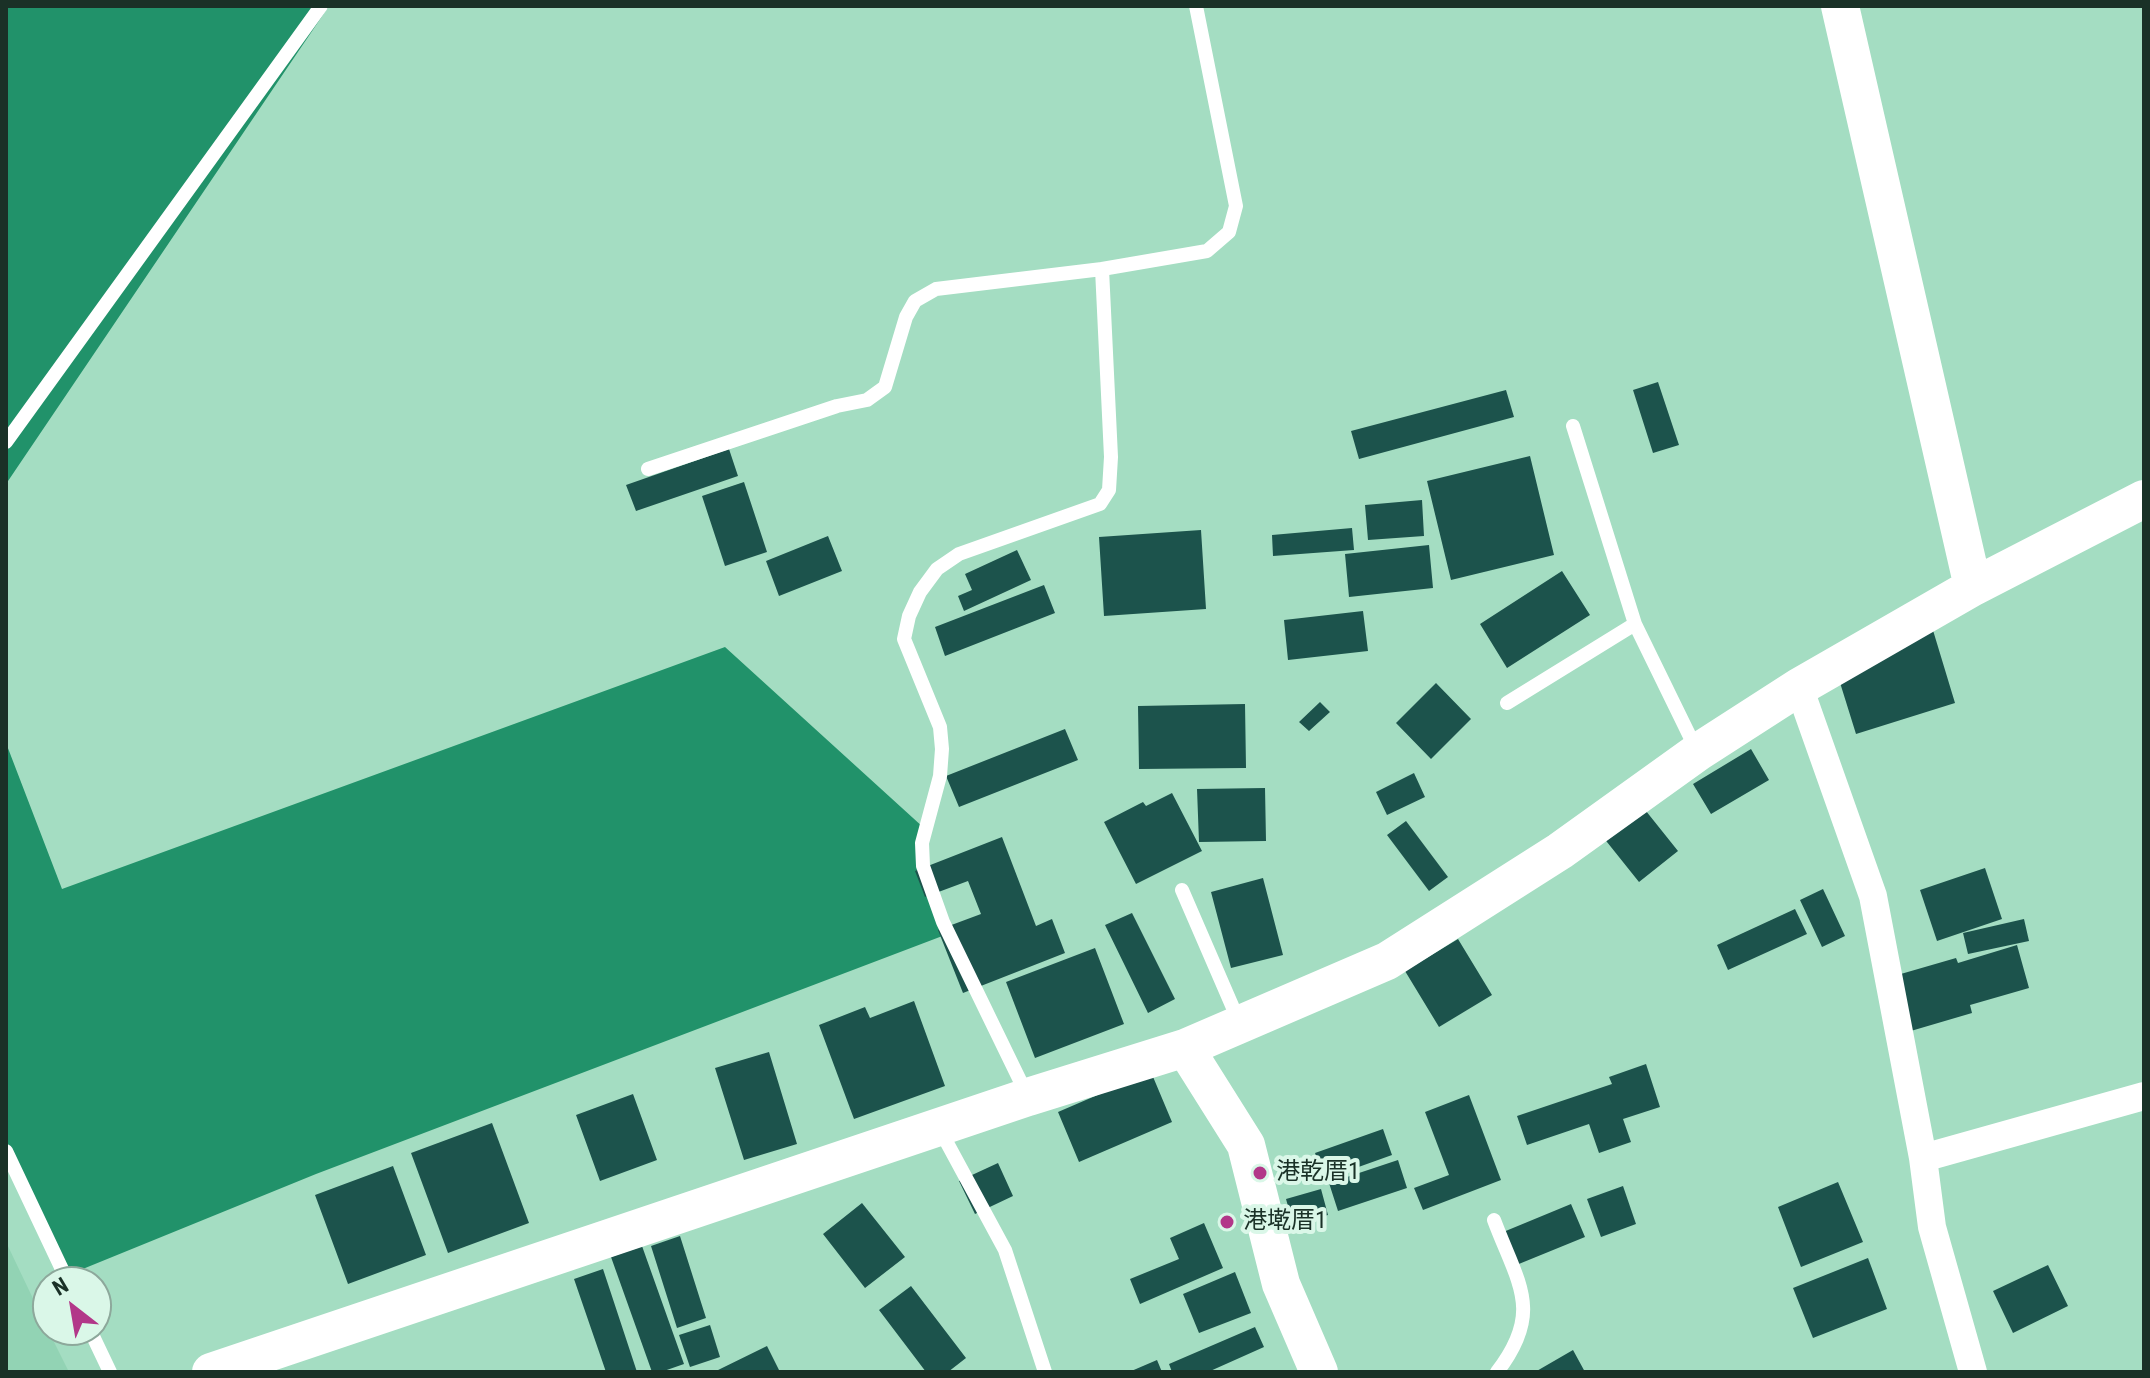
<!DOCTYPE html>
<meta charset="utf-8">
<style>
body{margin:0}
#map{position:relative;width:2150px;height:1378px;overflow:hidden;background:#a4ddc2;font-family:"Roboto Condensed",sans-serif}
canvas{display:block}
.frame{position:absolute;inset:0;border:8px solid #1a3127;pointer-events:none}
.north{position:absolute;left:32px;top:1266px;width:80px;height:80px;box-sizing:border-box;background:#daf7e8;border:2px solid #8da89b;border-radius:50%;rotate:329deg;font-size:22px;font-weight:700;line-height:32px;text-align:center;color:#1a3127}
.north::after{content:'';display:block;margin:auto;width:28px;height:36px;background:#b23789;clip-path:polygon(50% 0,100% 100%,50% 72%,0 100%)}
</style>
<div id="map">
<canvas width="2150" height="1378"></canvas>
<div class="frame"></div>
<div class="north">N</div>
</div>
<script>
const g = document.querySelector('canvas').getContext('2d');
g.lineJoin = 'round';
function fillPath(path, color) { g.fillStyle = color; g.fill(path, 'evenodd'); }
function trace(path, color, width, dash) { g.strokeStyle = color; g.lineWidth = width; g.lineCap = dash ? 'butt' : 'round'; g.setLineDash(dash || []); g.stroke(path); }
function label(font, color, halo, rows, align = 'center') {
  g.font = font + ' "Roboto Condensed","Noto Sans TC",sans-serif'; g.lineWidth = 8; g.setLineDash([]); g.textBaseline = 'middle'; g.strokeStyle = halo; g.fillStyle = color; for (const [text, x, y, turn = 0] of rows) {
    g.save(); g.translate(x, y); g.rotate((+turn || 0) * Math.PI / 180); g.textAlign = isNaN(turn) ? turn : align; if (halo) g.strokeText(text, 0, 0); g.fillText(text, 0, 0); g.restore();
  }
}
const built = new Path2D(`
 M6 1242 48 1330 69 1372H6Z`);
const water = new Path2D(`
 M6 6H329L6 484Z
 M725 647 924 828 921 853 945 935 316 1174 68 1275 6 1157V743L62 889Z`);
const building = new Path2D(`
 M1658 382 1679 445 1653 453 1633 390Z
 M1506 390 1514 417 1359 459 1351 431Z
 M729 449 738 476 636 511 626 485Z
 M1530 456 1554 555 1451 580 1427 481Z
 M744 482 767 552 725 566 702 496Z
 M1422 500 1424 536 1368 540 1365 505Z
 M1352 528 1354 550 1273 556 1272 535Z
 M1201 530 1206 609 1104 616 1099 537Z
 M828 536 842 571 779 596 766 561Z
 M1429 545 1433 588 1349 597 1345 554Z
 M1017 550 1031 580 964 611 958 596 972 590 965 574Z
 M1562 571 1590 615 1507 668 1480 624Z
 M1044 585 1055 613 945 656 935 627Z
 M1363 611 1368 651 1288 660 1284 620Z
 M1932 627 1955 703 1856 734 1837 673Z
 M1436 683 1471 719 1431 759 1396 723Z
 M1320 702 1330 712 1309 731 1299 722Z
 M1245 704 1246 768 1139 769 1138 706Z
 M1065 729 1078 760 959 807 946 776Z
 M1751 749 1769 780 1711 814 1693 784Z
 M1414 773 1425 797 1387 815 1376 792Z
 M1265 788 1266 841 1199 842 1197 789Z
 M1172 793 1202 851 1136 884 1104 822 1143 802 1146 806Z
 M1642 806 1678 851 1639 882 1603 837Z
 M1406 821 1448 877 1429 891 1387 835Z
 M1002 837 1036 926 1052 919 1065 953 963 993 938 930 981 914 968 881 925 897 915 871Z
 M1985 868 2002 919 1937 941 1920 890Z
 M1263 878 1283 955 1231 968 1211 892Z
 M1823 889 1845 936 1822 947 1800 900Z
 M1795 909 1807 934 1728 970 1717 945Z
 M1132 913 1175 999 1148 1013 1105 925Z
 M2024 919 2029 941 1968 954 1963 933Z
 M1458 939 1492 995 1439 1027 1405 971Z
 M2017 945 2029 988 1970 1005 1972 1013 1904 1033 1887 978 1956 958 1958 963Z
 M1095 948 1124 1024 1035 1058 1006 982Z
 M914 1001 945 1086 854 1119 819 1025 865 1007 870 1018Z
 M769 1052 797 1144 744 1160 715 1068Z
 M1646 1064 1660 1107 1623 1119 1631 1142 1599 1153 1589 1124 1527 1145 1517 1116 1612 1084 1609 1077Z
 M1151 1072 1172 1122 1079 1162 1058 1112Z
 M633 1094 657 1160 600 1181 576 1115Z
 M1469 1095 1501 1180 1423 1210 1414 1188 1449 1175 1425 1112Z
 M492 1123 529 1223 448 1253 411 1153Z
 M1383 1129 1392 1155 1325 1179 1315 1153Z
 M1398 1160 1407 1188 1338 1211 1329 1183Z
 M998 1163 1013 1196 975 1214 959 1181Z
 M393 1166 426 1255 348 1284 315 1195Z
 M1838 1182 1863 1242 1801 1267 1778 1207Z
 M1623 1186 1636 1224 1601 1237 1587 1199Z
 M1321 1189 1328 1215 1293 1224 1286 1199Z
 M862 1203 905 1257 865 1288 823 1234Z
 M1571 1204 1585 1237 1509 1268 1496 1235Z
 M1204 1223 1223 1268 1140 1304 1130 1279 1179 1259 1170 1238Z
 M680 1236 706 1318 677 1328 651 1246Z
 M642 1246 684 1364 661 1372H652L611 1257Z
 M1868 1258 1887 1309 1813 1338 1793 1288Z
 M2048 1265 2068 1306 2013 1333 1993 1291Z
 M603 1269 637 1372H606L574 1279Z
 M1235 1272 1251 1313 1199 1333 1183 1294Z
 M911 1286 966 1358 948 1372H926L879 1310Z
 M710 1325 720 1357 690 1367 679 1335Z
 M1255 1327 1264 1347 1208 1372H1172L1169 1364Z
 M767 1346 780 1372H714Z
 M1573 1350 1585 1372H1535Z
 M1157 1360 1162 1372H1129Z`);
const lane = new Path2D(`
 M1573 426 1635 624
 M6 442 321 6
 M648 469 837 406 867 400 885 387 906 317 915 301 936 289 1102 269
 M1507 703 1635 624 1697 751
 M1182 890 1240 1024
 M1028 1097 943 922 923 866 922 843 940 776 942 749 940 727 904 639 909 616 920 592 937 569 959 554 1100 504 1109 490 1111 457 1102 269 1207 251 1229 232 1236 206 1196 6
 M939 1128 1005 1250 1045 1372
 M6 1151 68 1282
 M1494 1220C1518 1284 1544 1311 1497 1372
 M90 1330 110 1372`);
const street = new Path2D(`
 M1799 687 1873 896 1923 1158 1932 1227 1973 1372
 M1923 1158 2144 1096`);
const secondary = new Path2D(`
 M1840 6 1973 587
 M1185 1048 1246 1145 1281 1284 1319 1372
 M211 1372 1028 1097 1185 1048 1387 961 1560 851 1698 752 1799 687 1973 587 2144 499`);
const markers = [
 [1260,1173,8,"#b23789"],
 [1227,1222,8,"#b23789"]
];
const poiNames = [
 ["港乾厝1",1276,1173],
 ["港墘厝1",1243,1222]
];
fillPath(built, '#92d3b4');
fillPath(water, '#21926a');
fillPath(building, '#1c534c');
trace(lane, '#fff', 14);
trace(street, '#fff', 28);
trace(secondary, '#fff', 38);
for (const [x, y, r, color] of markers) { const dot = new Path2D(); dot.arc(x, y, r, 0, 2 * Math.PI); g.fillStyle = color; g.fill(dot); trace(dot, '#daf7e8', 3); }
label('24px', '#1a3127', '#daf7e8', poiNames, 'left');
</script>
